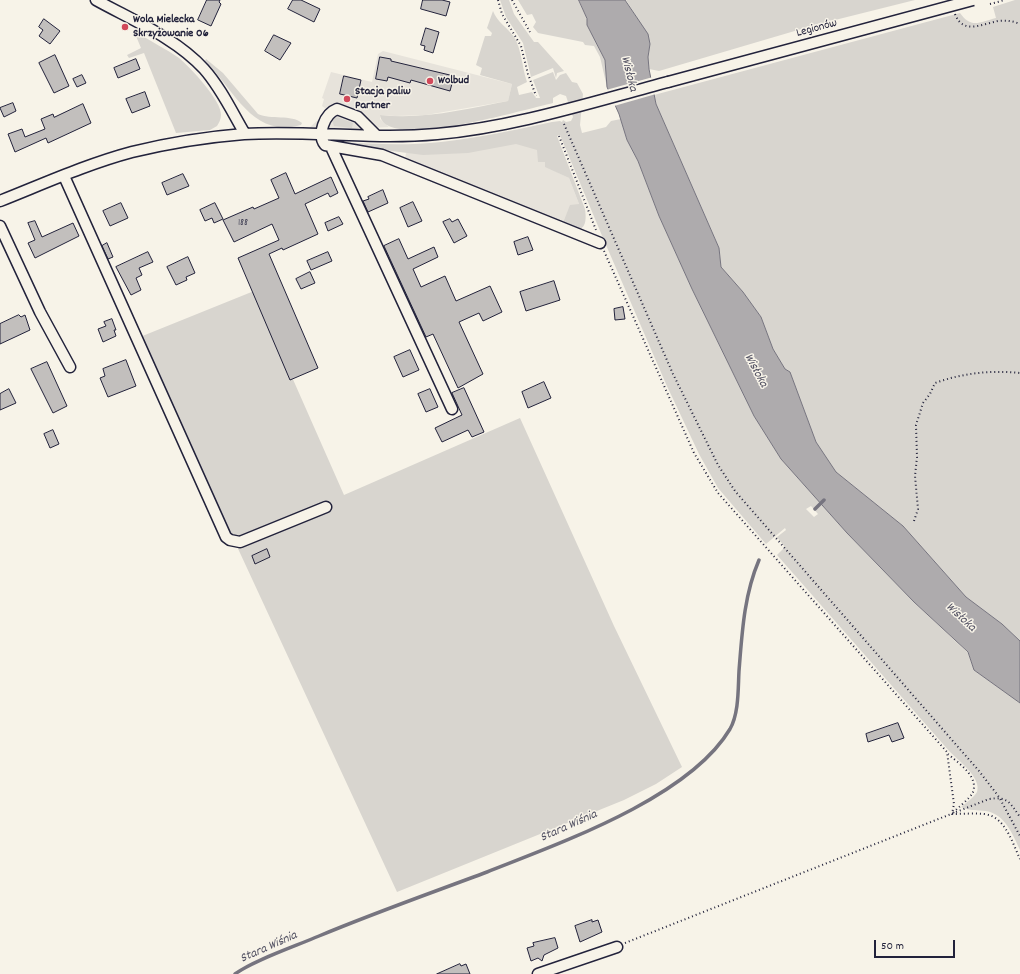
<!DOCTYPE html>
<meta charset="utf-8">
<style>
body{margin:0}
#map{position:relative;width:1020px;height:974px;overflow:hidden;background:#f7f3e8;font-family:Dekko,sans-serif}
canvas{display:block}
.scale{position:absolute;left:874px;top:940px;width:81px;height:18px;box-sizing:border-box;border:2px solid #22223b;border-top:0;padding-left:5px;font-size:12px;line-height:14px;white-space:nowrap;color:#22223b;-webkit-text-stroke:3px #f7f3e8;paint-order:stroke}
</style>
<div id="map">
<canvas width="1020" height="974"></canvas>
<div class="scale">50 m</div>
</div>
<script>
const g = document.querySelector('canvas').getContext('2d');
g.lineJoin = 'round';
function fillPath(path, color) { g.fillStyle = color; g.fill(path, 'evenodd'); }
function trace(path, color, width, dash) { g.strokeStyle = color; g.lineWidth = width; g.lineCap = dash ? 'butt' : 'round'; g.setLineDash(dash || []); g.stroke(path); }
function label(font, color, halo, rows, align = 'center') {
  g.font = font + ' Dekko,sans-serif'; g.lineWidth = 3; g.setLineDash([]); g.textBaseline = 'middle'; g.strokeStyle = halo; g.fillStyle = color; for (const [text, x, y, turn = 0] of rows) {
    g.save(); g.translate(x, y); g.rotate((+turn || 0) * Math.PI / 180); g.textAlign = isNaN(turn) ? turn : align; if (halo) g.strokeText(text, 0, 0); g.fillText(text, 0, 0); g.restore();
  }
}
const built = new Path2D(`
 M383 51 512 84 508 101 426 115 395 116 380 115V119L389 127 354 129 309 128 320 118 326 109 322 106 324 99 322 98 331 72 372 82 378 54Z
 M546 136 545 166 569 178 579 204 575 227 405 160 406 153Z`);
const green = new Path2D(`
 M500 0H509L514 14 534 42H538L564 71 557 73 556 78 553 68 531 77 523 43 506 17Z
 M518 0H579L587 19V25L605 60 607 87 600 57 594 46 585 45 583 42 538 33 533 27 536 22 532 14 527 15Z
 M626 0H915L815 25 659 71 649 69 648 57 650 44 636 16Z
 M1015 0H1020V641L1002 624 966 597 903 526 836 472 816 442 790 372 785 369 773 349 761 317 743 292 721 267 719 248 656 104 654 95 960 13C971 29 980 22 996 18L993 7Z
 M493 11C497 22 507 27 514 37 522 50 522 68 527 82L517 87 519 95 532 92 536 98H540L533 80 553 72 556 80 560 75 566 73 572 82 577 83 583 94 580 125 582 133 606 127 611 121 621 119 627 140 638 161 659 216 692 289 754 416 781 459 847 533 914 602 968 653 974 670 1020 703V850C1013 835 1005 814 986 811 977 810 970 811 961 807 966 803 974 797 977 792 982 778 958 760 950 752L777 555 785 547 777 537 786 530 785 528 766 544 718 488 699 454 666 384 603 238 560 135 557 136 585 209C586 217 587 226 579 230L405 160 563 223 570 205 579 204 569 178 545 167V162H538L537 150 516 144 468 153 423 155 337 144V142C372 144 406 146 441 142 478 138 515 130 552 122L560 121 562 122 563 120 566 122 571 121 573 117 566 96 560 94 553 98V103C529 108 384 152 380 115 423 120 466 109 508 101L512 84 480 75 482 68 476 65 485 36H491L492 33 487 28ZM811 506 818 514 814 517 806 509Z
 M139 34C152 42 166 49 179 58 190 67 222 101 221 115 221 119 219 123 217 126L210 130 176 133 144 53 129 58 127 55 141 48 136 36Z
 M206 59 223 73 258 114C271 120 291 114 302 123L301 125C252 139 234 89 205 61Z
 M337 117 353 123 352 128 334 126 332 120Z
 M254 291 344 495 520 418 614 626 682 767 656 784 624 800 397 892 140 337Z`);
const water = new Path2D(`
 M579 0H625L648 34 650 44 648 57 649 69 656 104 719 248 721 267 743 292 761 317 773 349 785 369 790 372 816 442 836 472 903 526 966 597 1002 624 1020 641V703L974 670 968 652 914 602 847 533 781 459 754 416 692 289 659 216 638 161 627 140 619 114 607 87 605 60 587 25V19Z`);
const pier = new Path2D(`
 M653 77 656 94 614 106 606 90Z`);
const stream = new Path2D(`
 M815 509 824 500
 M235 974C254 960 296 946 319 936 374 913 431 893 487 872 560 843 689 798 730 729 739 713 738 689 739 671 742 633 744 595 759 560`);
const building = new Path2D(`
 M207 0H220L219 2 221 4 211 26 198 20Z
 M293 0H301L320 9 314 22 288 9Z
 M423 0H442L450 2 446 16 421 9Z
 M44 19 60 31 50 44 39 36 43 30 39 27Z
 M426 28 439 32 433 53 424 50 425 46 421 45Z
 M274 35 291 43 280 60 265 51Z
 M55 55 69 86 54 93 39 63Z
 M380 57 391 59V61L454 76 450 91 411 80 410 83 388 77 387 81 376 79Z
 M136 59 140 69 118 78 114 68Z
 M82 75 86 83 77 87 73 79Z
 M344 76 361 80 357 98 340 94Z
 M145 92 150 106 132 113 126 99Z
 M13 103 16 111 4 117 0 108Z
 M83 104 91 123 48 143 46 138 15 152 8 134 22 129 25 137 45 129 41 119 53 114 54 117Z
 M286 173 295 194 331 177 338 193 330 197 328 193 305 204 318 234 283 250 282 248 269 254 318 368 290 380 238 258 279 240 272 224 234 242 223 220 253 207 254 209 279 198 271 180Z
 M183 174 189 186 167 195 162 183Z
 M383 190 388 203 368 212 363 201 369 199 368 197Z
 M413 202 422 221 408 227 400 208Z
 M121 203 128 218 110 226 103 211Z
 M215 203 223 219 214 223 212 218 205 221 200 210Z
 M339 217 343 224 328 231 325 223Z
 M450 219 452 222 458 219 467 236 454 243 443 222Z
 M35 221 42 237 73 223 79 236 35 258 28 243 35 240 28 223Z
 M528 237 533 250 518 255 514 242Z
 M399 239 408 259 434 247 438 257 413 269 421 287 445 276 456 301 490 286 502 312 483 321 479 313 459 322 483 374 458 388 433 334 426 337 384 246Z
 M107 243 113 257 108 259 102 246Z
 M148 252 153 262 139 268 142 275 136 278 141 290 131 295 116 267Z
 M328 252 332 261 311 270 307 261Z
 M188 257 195 273 186 277 187 280 176 285 167 267Z
 M310 272 315 283 301 289 296 279Z
 M554 281 560 300 526 311 520 292Z
 M623 307 625 319 615 320 614 309Z
 M19 315 21 317 25 315 30 330 0 344V324Z
 M112 319 116 330H114L116 336 103 342 98 329 106 326 104 322Z
 M410 350 419 370 403 377 394 357Z
 M126 360 136 386 108 397 100 378 105 376 103 369Z
 M47 362 67 406 53 413 31 369Z
 M544 382 551 398 528 408 522 392Z
 M464 388 484 432 472 437 468 430 442 442 435 428 462 415 452 393Z
 M9 389 16 403 0 410V394Z
 M430 389 438 407 426 412 418 394Z
 M53 430 59 444 50 448 44 434Z
 M267 549 270 557 255 564 252 556Z
 M898 723 904 738 892 742 889 735 868 742 866 734Z
 M592 920V922L598 920 602 932 580 942 575 926Z
 M555 938 558 948 544 955 542 961 538 958 531 961 527 948 534 946 533 943Z
 M460 964 461 966 466 964 470 974H437Z`);
const path = new Path2D(`
 M498 0 502 14 521 46 528 74 536 96
 M512 0 530 32
 M990 4 1005 0
 M955 14C963 35 982 24 998 21 1006 20 1013 21 1020 24
 M564 124 673 374 718 465 735 491 979 771 999 797 1020 836
 M559 136 596 230
 M604 251 694 453 718 493 947 752 954 804 952 814C963 814 974 813 984 814 1005 816 1012 842 1020 859
 M914 521 918 509 915 476 917 457 916 425 923 403 930 394 935 383C963 373 991 370 1020 373
 M948 754C957 762 979 776 973 792 970 799 958 807 953 813
 M625 943 989 799C1008 796 1010 803 1020 817`);
const minor = new Path2D(`
 M96 0C132 20 176 38 204 69 221 88 232 112 245 134
 M377 136 358 117 337 109C324 114 317 135 325 145L382 155 600 243
 M331 147 452 409
 M64 176 226 537 230 540 240 542 326 507
 M0 201C43 184 87 164 132 152 169 143 206 137 244 134 308 130 372 140 437 134 515 127 592 102 668 82
 M0 226 40 312 70 367
 M538 974 617 947`);
const minorBridge = new Path2D(`
 M668 82 973 0`);
const markers = [
 [125,27,4,"#d1495b"],
 [430,81,4,"#d1495b"],
 [347,99,4,"#d1495b"]
];
const numberNames = [
 ["188",243,224]
];
const poiNames = [
 ["Wola Mielecka",133,20],
 ["Skrzyżowanie 06",133,34],
 ["Wolbud",438,81],
 ["Stacja paliw",355,92],
 ["Partner",355,106]
];
const streetNames = [
 ["Legionów",817,29,-15]
];
const waterNames = [
 ["Wisłoka",628,74,76],
 ["Wisłoka",755,371,62],
 ["Wisłoka",960,618,43],
 ["Stara Wiśnia",569,827,-24],
 ["Stara Wiśnia",269,948,-24]
];
fillPath(built, '#e7e3db');
fillPath(green, '#d8d5cf');
fillPath(water, '#aeabad');
trace(water, '#76747f', 1);
fillPath(pier, '#f7f3e8');
trace(stream, '#76747f', 3.5);
fillPath(building, '#c2bfbd');
trace(building, '#22223b', 1);
trace(minor, '#22223b', 13);
trace(path, '#22223b', 2, [1, 3]);
trace(minor, '#f7f3e8', 10);
trace(minorBridge, '#22223b', 13, []);
trace(minorBridge, '#f7f3e8', 10);
for (const [x, y, r, color] of markers) { const dot = new Path2D(); dot.arc(x, y, r, 0, 2 * Math.PI); g.fillStyle = color; g.fill(dot); trace(dot, '#f7f3e8', 1.5); }
label('10px', '#4a495c', null, numberNames);
label('bold 12px', '#22223b', '#f7f3e8', poiNames, 'left');
label('12px', '#22223b', '#f7f3e8', streetNames);
label('italic 13px', '#535263', '#f7f3e8', waterNames);
</script>
